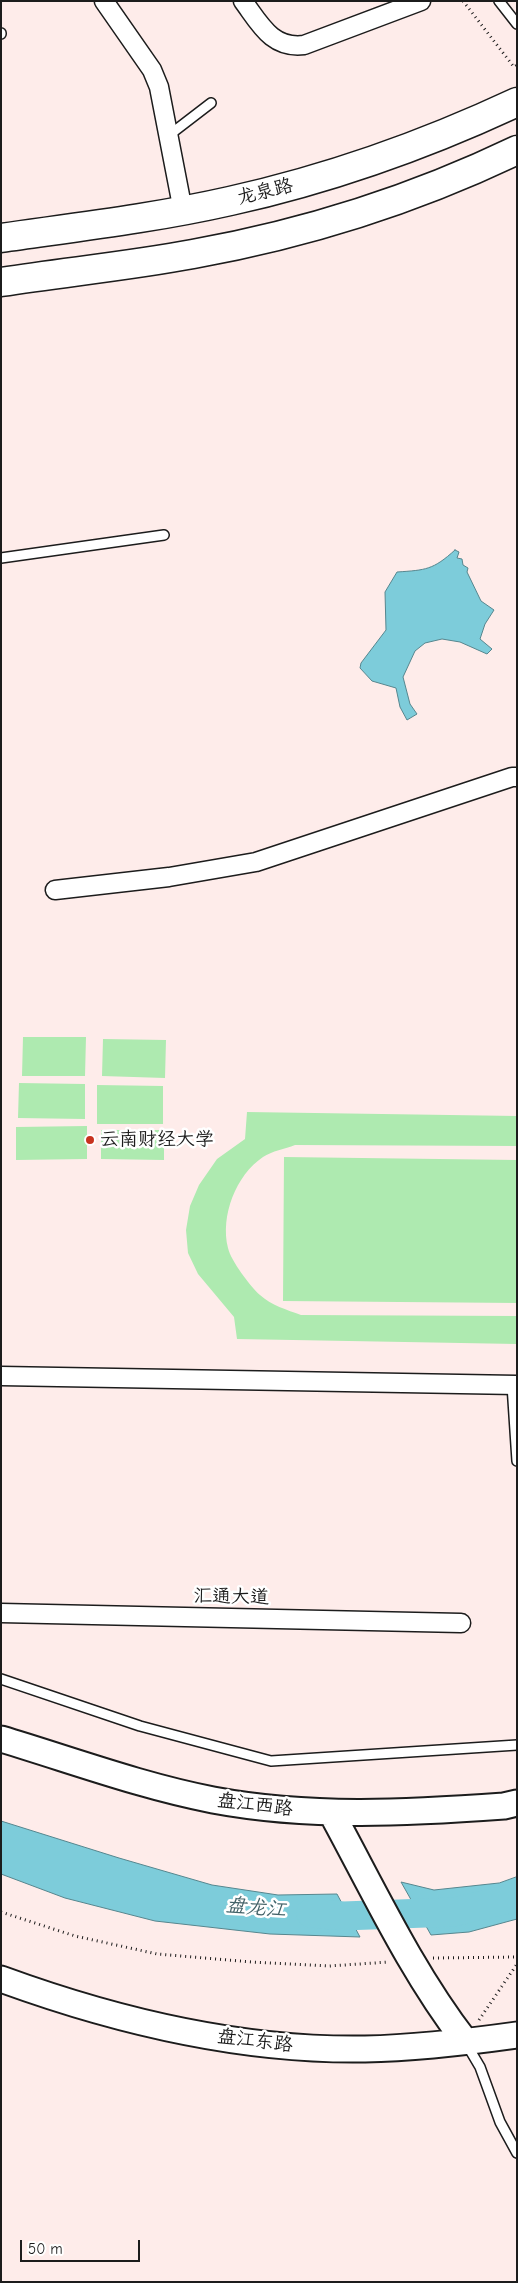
<!DOCTYPE html>
<meta charset="utf-8">
<style>
body{margin:0}
#map{position:relative;width:518px;height:2283px;overflow:hidden;background:#feecea;font-family:"Comic Neue",sans-serif}
canvas{display:block}
.frame{position:absolute;inset:0;border:2px solid #1c1c1c;pointer-events:none}
.scale{position:absolute;left:20px;top:2240px;width:120px;height:22px;box-sizing:border-box;border:2px solid #1c1c1c;border-top:0;padding-left:6px;font-size:15px;line-height:18px;white-space:nowrap;color:#1c1c1c;-webkit-text-stroke:4px #fff;paint-order:stroke}
</style>
<div id="map">
<canvas width="518" height="2283"></canvas>
<div class="frame"></div>
<div class="scale">50 m</div>
</div>
<script>
const g = document.querySelector('canvas').getContext('2d');
g.lineJoin = 'round';
function fillPath(path, color) { g.fillStyle = color; g.fill(path, 'evenodd'); }
function trace(path, color, width, dash) { g.strokeStyle = color; g.lineWidth = width; g.lineCap = dash ? 'butt' : 'round'; g.setLineDash(dash || []); g.stroke(path); }
function label(font, color, halo, rows, align = 'center') {
  g.font = font + ' "Comic Neue","LXGW WenKai TC",sans-serif'; g.lineWidth = 5; g.setLineDash([]); g.textBaseline = 'middle'; g.strokeStyle = halo; g.fillStyle = color; for (const [text, x, y, turn = 0] of rows) {
    g.save(); g.translate(x, y); g.rotate((+turn || 0) * Math.PI / 180); g.textAlign = isNaN(turn) ? turn : align; if (halo) g.strokeText(text, 0, 0); g.fillText(text, 0, 0); g.restore();
  }
}
const green = new Path2D(`
 M23 1037H86L85 1076H22Z
 M103 1039 166 1040 165 1078 102 1076Z
 M19 1083 85 1084V1119L18 1118Z
 M97 1085 163 1086V1124H97Z
 M247 1112 517 1116V1146L295 1145C285 1149 272 1151 263 1157 236 1175 220 1216 228 1248 231 1261 250 1286 260 1295 271 1305 287 1310 301 1315L517 1316V1344L237 1339 234 1317 198 1274 188 1253 186 1230 190 1206 199 1185 217 1159 245 1139Z
 M87 1126V1159L16 1160V1127Z
 M101 1130H164V1160L101 1159Z
 M284 1157 517 1160V1303L283 1301Z`);
const water = new Path2D(`
 M455 550 459 552 457 558 462 559 463 565 468 568 467 572 481 601 494 610 485 624 480 639 492 649 487 654 460 642 442 639 425 643 415 651 403 677 410 704 417 714 407 720 400 707 396 688 372 681 360 668 361 663 386 630 385 592 397 572C426 570 433 570 455 550Z
 M1 1821 119 1858 212 1885 278 1895 337 1894 360 1937 270 1934 155 1921 65 1898 1 1874Z
 M517 1877V1919L469 1932 431 1935 401 1882 434 1890 499 1883Z`);
const river = new Path2D(`
 M311 1913 343 1916 454 1912 517 1897`);
const path = new Path2D(`
 M463 1 514 67 517 65
 M1 1912 75 1936 157 1954 252 1962 329 1966 389 1962
 M433 1958 517 1957
 M479 2020 517 1964`);
const lane = new Path2D(`
 M499 1 517 24
 M1 33V34
 M168 136 211 103
 M1 558 164 535
 M512 1385 517 1461
 M1 1679 140 1726 271 1761 517 1745
 M467 2045 480 2067 500 2122 517 2153`);
const street = new Path2D(`
 M104 1 152 70 159 87 183 211
 M243 1C260 24 272 49 304 45L421 1
 M55 890 169 877 256 862 512 777H517
 M1 1376 517 1385
 M1 1613 461 1623`);
const secondary = new Path2D(`
 M1 1739C71 1760 141 1786 213 1800 309 1818 407 1813 504 1806L517 1803
 M331 1812C373 1889 411 1971 465 2041
 M1 1979C116 2021 242 2051 365 2049 415 2048 467 2042 517 2035`);
const primary = new Path2D(`
 M1 238C78 227 155 218 230 201 329 179 425 145 517 102
 M1 282C65 272 129 266 193 254 304 234 415 199 517 150`);
const markers = [
 [90,1140,5,"#c8321e"]
];
const streetNames = [
 ["龙泉路",265,192,-14],
 ["汇通大道",231,1597,1],
 ["盘江西路",255,1805,7],
 ["盘江东路",255,2041,7]
];
const poiNames = [
 ["云南财经大学",100,1140]
];
const waterNames = [
 ["盘龙江",256,1908,5]
];
fillPath(green, '#aeeab0');
fillPath(water, '#7dccda');
trace(water, '#56868e', 1);
trace(river, '#7dccda', 29);
trace(lane, '#1c1c1c', 12);
trace(street, '#1c1c1c', 21);
trace(secondary, '#1c1c1c', 29);
trace(primary, '#1c1c1c', 31);
trace(path, '#1c1c1c', 3, [1, 4]);
trace(lane, '#fff', 9);
trace(street, '#fff', 18);
trace(secondary, '#fff', 25);
trace(primary, '#fff', 28);
for (const [x, y, r, color] of markers) { const dot = new Path2D(); dot.arc(x, y, r, 0, 2 * Math.PI); g.fillStyle = color; g.fill(dot); trace(dot, '#fff', 2); }
label('19px', '#1c1c1c', '#fff', streetNames);
label('19px', '#1c1c1c', '#fff', poiNames, 'left');
label('italic 20px', '#436268', '#fff', waterNames);
</script>
